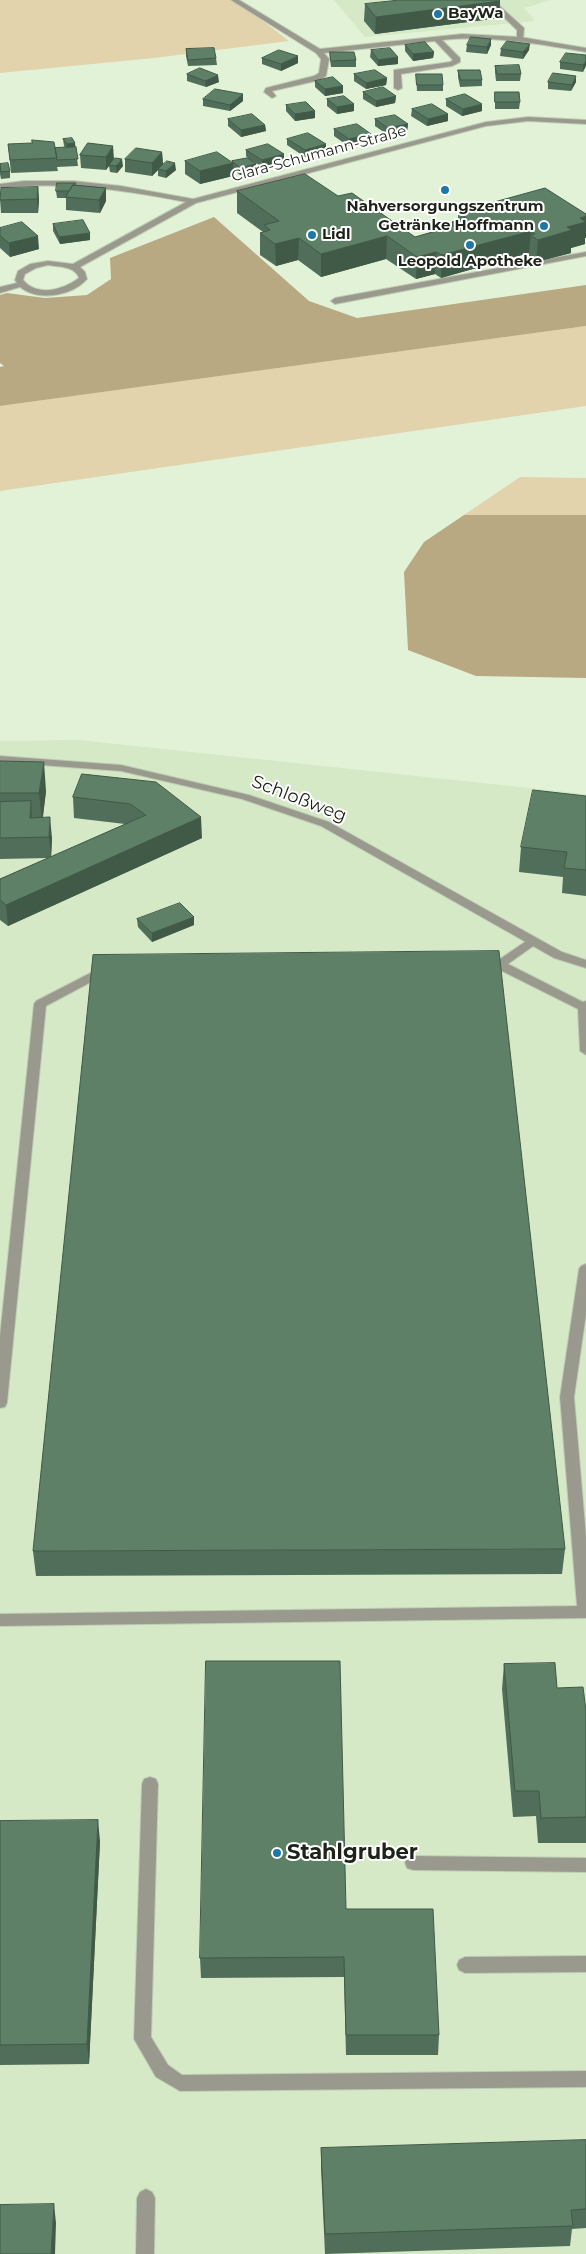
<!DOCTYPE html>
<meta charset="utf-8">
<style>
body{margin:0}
canvas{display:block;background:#e2f2d7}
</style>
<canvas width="586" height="2254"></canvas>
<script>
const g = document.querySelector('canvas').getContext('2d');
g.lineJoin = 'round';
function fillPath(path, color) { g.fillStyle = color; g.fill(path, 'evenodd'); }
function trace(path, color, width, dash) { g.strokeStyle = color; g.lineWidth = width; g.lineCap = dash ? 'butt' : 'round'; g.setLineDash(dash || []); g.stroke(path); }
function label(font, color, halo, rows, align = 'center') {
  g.font = font + ' Montserrat,sans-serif'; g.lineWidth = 4; g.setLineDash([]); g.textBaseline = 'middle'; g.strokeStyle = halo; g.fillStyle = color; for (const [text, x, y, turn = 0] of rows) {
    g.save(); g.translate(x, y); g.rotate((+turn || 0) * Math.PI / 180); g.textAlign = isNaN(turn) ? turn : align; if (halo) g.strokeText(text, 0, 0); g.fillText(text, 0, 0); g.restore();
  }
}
const built = new Path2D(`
 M334 0H551L524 8 535 21 365 37Z
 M79 740 586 794V2254H0V741Z`);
const green = new Path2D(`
 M0 0H236L289 41 154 58 0 73Z
 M586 326V406L0 491V406Z
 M520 477 586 478V515H464Z`);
const forest = new Path2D(`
 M214 217 309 301 357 318 586 285V326L0 406V367L4 366 0 363V295L7 293 45 298 87 295 111 279 110 258Z
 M464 515H586V678L476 676 408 650 404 572 424 542Z`);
const lane = new Path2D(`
 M486 0H493L524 28 523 41H517V30Z
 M586 252V256L335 304 331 301 335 298Z
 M532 937 538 941 536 944 508 964 583 1002 586 1001V1055L580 1051 578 1009 498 969H485L479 965 485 961H497Z
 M104 966 108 967 110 970 108 973 46 1006 7 1403 5 1407 0 1408V1336L34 1004 36 1001Z
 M586 1264V1314L574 1397 586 1537V1618L0 1626V1614L577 1606 560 1397 579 1269 581 1266Z
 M150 1777 156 1779 158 1784 151 2037 168 2065 182 2075 586 2071V2087L180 2091 156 2077 134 2039 142 1784 144 1779Z
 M413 1856 586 1858V1872L413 1870 407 1868 405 1863 407 1858Z
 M586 1956V1972L465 1973 459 1970 457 1965 459 1960 465 1957Z`);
const street = new Path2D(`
 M231 0H239L320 49 462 34 520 37 586 48V52C538 44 491 35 442 40L460 58V62L452 66 401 74 402 88 398 90 394 88V70L450 62 453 60 435 41 324 53 329 59 326 76 320 80 272 91 276 96 272 98 264 92 266 88 314 76 319 73 321 59 316 53Z
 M528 117 586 120V124L528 121 486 126 196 203 80 267 85 272 87 279C72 296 38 302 20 287L0 293V287L17 283 15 280 18 271 30 264 48 261 73 264 186 202C124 190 63 181 0 188V184L24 181H73L121 186 193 199 486 122ZM48 265C59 267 75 266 79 278 63 290 37 297 23 280L25 274 36 268Z
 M0 756 121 765 249 795 329 822 562 952 586 960V968L554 958 321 826 242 799 121 771 0 762Z
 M146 2189 152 2192 155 2198 154 2254H136L137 2198 140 2192Z`);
const wall = new Path2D(`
 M500 1 499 18 375 34 364 21 365 4Z
 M405 45 434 52 433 58 413 61 405 51Z
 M467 45H491L487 54 466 52Z
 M186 49 216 58 217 65 188 66 186 56Z
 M501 49 529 50 523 59 500 56Z
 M371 50 398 64 378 66 370 57Z
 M330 52 356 60V67H331L330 59Z
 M586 55 583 72 560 69V62Z
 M262 58 298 63 281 71 262 64Z
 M495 66 521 74 520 81H496L495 72Z
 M458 70 482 80V86L460 87 458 77Z
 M187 74 219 82 206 87 187 81Z
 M354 74 387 78 386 85 366 89 354 81Z
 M416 74 443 85V91H417Z
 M315 81 343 86V93L325 96 315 87Z
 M548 82H576L571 91 548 89Z
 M363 92 396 96 395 103 376 107 363 99Z
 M495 92 520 102 519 109H495Z
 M243 94V101L230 111 203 106V99Z
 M327 99 354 104V111L337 114 327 106Z
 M446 99 482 111 462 116 446 106Z
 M286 105 315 111V118L295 121 286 111Z
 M412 109 448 114V121L427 126 411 116Z
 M228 119 265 125 266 131 241 137 228 126Z
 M375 119 408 124 407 131 388 135 375 126Z
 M334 129 371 134V141L348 146 334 136Z
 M63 139 75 143 78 166 57 167 58 171 11 173 8 144 55 148 65 147 64 146Z
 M287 139 326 151 305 157 287 145Z
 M88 143 114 159 111 164 123 166 117 173 110 172 109 166 106 170 81 168 80 155Z
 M246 150 284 161 262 167 252 161 256 164V171L240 175 233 169V176L200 184 185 174V161L232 162V161L248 158 246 156Z
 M162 152 163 165 176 170 166 178 158 176V170L152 176 125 172V159Z
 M0 164 10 171V178L1 179 0 174Z
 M76 185 106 188V201L100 213 66 210V198H57L56 191Z
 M38 187 39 200 38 213H1L0 199Z
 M237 191 338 196 415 237 452 226V222L458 220V212L585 238V244L571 248V253L536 262 529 257V253L441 278 435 274 416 279 386 259 321 277 298 260 276 266 260 255V233L263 232 237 213Z
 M53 224 90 233V240L60 244 53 231Z
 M0 228 39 249 10 257 0 248Z
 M0 761 46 791 43 817 52 838 51 857 125 824 74 818 73 797 82 774 202 838 8 926 0 920V879L48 858 0 859Z
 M586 796V896L562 893 563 877 519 872 521 847Z
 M194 917V925L152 942 138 927 137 919Z
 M565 1549 562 1574 36 1576 33 1551Z
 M504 1664 586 1711V1843H538L536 1816 513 1817 502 1689Z
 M0 1821 100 1841 89 2064 0 2065Z
 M346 1909 439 2035 438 2055H346L344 1977 201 1978 200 1958Z
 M586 2140V2228L572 2229 570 2246 325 2254 321 2168V2148Z`);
const shadedWall = new Path2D(`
 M500 1 499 18 375 34 376 17Z
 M491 39V45L487 54V47Z
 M530 44 529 50 523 59V52Z
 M434 52 433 58 413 61V54Z
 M298 56V63L281 71V64Z
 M398 57V64L378 66V60Z
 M586 61V66L583 72V65Z
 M218 75 219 82 206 87 205 81Z
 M576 76V82L571 91 572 85Z
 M387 78 386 85 366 89V83Z
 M343 86V93L325 96V89Z
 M243 94V101L230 111V105Z
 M396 96 395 103 376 107V101Z
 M354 104V111L337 114V107Z
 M482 104V111L462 116 463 109Z
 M315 111V118L295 121V114Z
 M448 114V121L427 126 428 119Z
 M408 124 407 131 388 135V128Z
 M265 125 266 131 241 137V130Z
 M371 134V141L348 146 349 139Z
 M75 143V150L67 151V144Z
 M326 144V151L305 157V150Z
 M113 146 114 159 106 170V157Z
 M162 152 163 165 158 169V170L152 176V163Z
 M284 154V161L262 167V160Z
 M122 159 123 166 117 173 116 166Z
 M175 163 176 170 166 178V171Z
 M233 163V176L200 184V171Z
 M256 164V171L240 175V168Z
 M38 187 39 200 38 213 37 199Z
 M106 188V201L100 213 99 200Z
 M586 216V238H585V244L571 248V253L536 262 538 240 580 218Z
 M531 231 529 253 441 278 442 255Z
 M90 233V240L60 244 59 237Z
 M38 236 39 249 10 257 9 243Z
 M387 236 386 259 321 277V254Z
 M299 238 298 260 276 266 275 244Z
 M436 252 435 274 416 279 417 257Z
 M44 762 46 791 42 823 39 793Z
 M31 801 32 822 31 839 30 818Z
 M50 817 52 838 51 858 49 837Z
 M201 817 202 838 8 926 6 905Z
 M194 917V925L152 942V933Z
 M98 1820 100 1841 89 2064 87 2044Z
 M54 2204 56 2223 55 2254H51Z`);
const building = new Path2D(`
 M400 0H499L500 1 376 17 365 4Z
 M471 37 491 39 487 47 467 45Z
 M507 41 530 44 523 52 501 49Z
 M425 42 434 52 413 54 405 45Z
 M214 48 216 58 188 60 186 49Z
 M390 48 398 57 378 60 371 50Z
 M279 50 298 56 281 64 262 58Z
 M330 52H354L356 60 331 61Z
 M566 53 586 55V61L583 65 560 62Z
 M519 65 521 74H497L495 66Z
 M200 68 218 75 205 81 187 74Z
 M375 70 387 78 366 83 354 74Z
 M458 70H480L482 80H461Z
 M553 73 576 76 572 85 548 82Z
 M416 74H442L443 85H417Z
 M333 77 343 86 325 89 315 81Z
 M383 87 396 96 376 101 363 92Z
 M215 89 243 94 230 105 203 99Z
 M495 92H519L520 102H495Z
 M465 94 482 104 463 109 446 99Z
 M344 96 354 104 337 107 327 99Z
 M306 102 315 111 295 114 286 105Z
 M432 104 448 114 428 119 412 109Z
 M252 114 265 125 241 130 228 119Z
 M395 115 408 124 388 128 375 119Z
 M357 124 371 134 349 139 334 129Z
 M308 133 326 144 305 150 287 139Z
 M72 138 75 143 67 144 63 139Z
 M32 140 54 142 57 158 10 160 8 144 32 143Z
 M88 143 113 146 106 157 80 155Z
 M268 144 284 154 262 160 246 150Z
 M76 147 78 159 57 160 55 148Z
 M136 148 162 152 152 163 125 159Z
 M217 152 233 163 200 171 185 161Z
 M115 158 122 159 116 166 109 165Z
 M248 158 256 164 240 168 232 161Z
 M167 161 175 163 166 171 158 169Z
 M8 163 10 171 1 172 0 164Z
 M305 174 338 196 352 193 415 237 457 225 452 222 467 218 458 212 545 188 586 214V216L580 218 586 222 567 227 572 230 538 240 530 235 535 234 531 231 442 255 436 252 417 257 387 236 321 254 299 238 275 244 260 233 270 230 264 225 279 221 237 191Z
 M57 183H76L75 185H73L69 191H56Z
 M73 185 106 188 99 200 66 197Z
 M38 187 37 199 0 200 1 188Z
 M83 220 90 233 59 237 53 224Z
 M22 222 38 236 9 243 0 236V228Z
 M0 761 44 762 39 793H0Z
 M82 774 156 782 201 817 6 905 0 900V879L146 815 130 804 73 797Z
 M533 790 586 796V870L564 868 567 852 521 847Z
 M31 801 30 818 50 817 49 837 0 838V802Z
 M180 903 194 917 152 933 137 919Z
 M499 951 565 1549 33 1551 93 955Z
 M206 1661H340L346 1909H433L439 2035H346L344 1957 200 1958Z
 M555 1663 557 1688 583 1687 586 1711V1817L541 1818 539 1791H515L504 1664Z
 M98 1820 87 2044 0 2045V1821Z
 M586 2140V2209L571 2210 573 2226 325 2234 321 2148Z
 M54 2204 51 2254H0V2205Z`);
const markers = [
 [438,14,5,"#1e78a7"],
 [445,190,5,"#1e78a7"],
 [544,226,5,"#1e78a7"],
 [312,235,5,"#1e78a7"],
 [470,245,5,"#1e78a7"],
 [277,1853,5,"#1e78a7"]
];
const farPoinames = [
 ["BayWa",448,14],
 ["Nahversorgungszentrum",445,207,"center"],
 ["Getränke Hoffmann",534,226,"right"],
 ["Lidl",322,235],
 ["Leopold Apotheke",470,262,"center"]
];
const farStreetnames = [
 ["Clara-Schumann-Straße",319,154,-15]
];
const streetNames = [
 ["Schloßweg",299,799,21]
];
const nearPoinames = [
 ["Stahlgruber",287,1853]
];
fillPath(built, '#d5e9c6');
fillPath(green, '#e2d3ac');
fillPath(forest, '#b8a983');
trace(lane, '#bfcdb5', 2);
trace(street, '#bfcdb5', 2);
fillPath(lane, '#999a8d');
fillPath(street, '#999a8d');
fillPath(wall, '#506e59');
fillPath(shadedWall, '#415a48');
fillPath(building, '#5d8067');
trace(building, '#415a48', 1);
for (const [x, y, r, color] of markers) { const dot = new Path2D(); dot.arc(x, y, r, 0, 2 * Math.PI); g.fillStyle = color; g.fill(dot); trace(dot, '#fff', 2); }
label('bold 15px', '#1d2319', '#fff', farPoinames, 'left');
label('15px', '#1d2319', '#fff', farStreetnames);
label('18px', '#1d2319', '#fff', streetNames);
label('bold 21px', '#1d2319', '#fff', nearPoinames, 'left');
</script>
